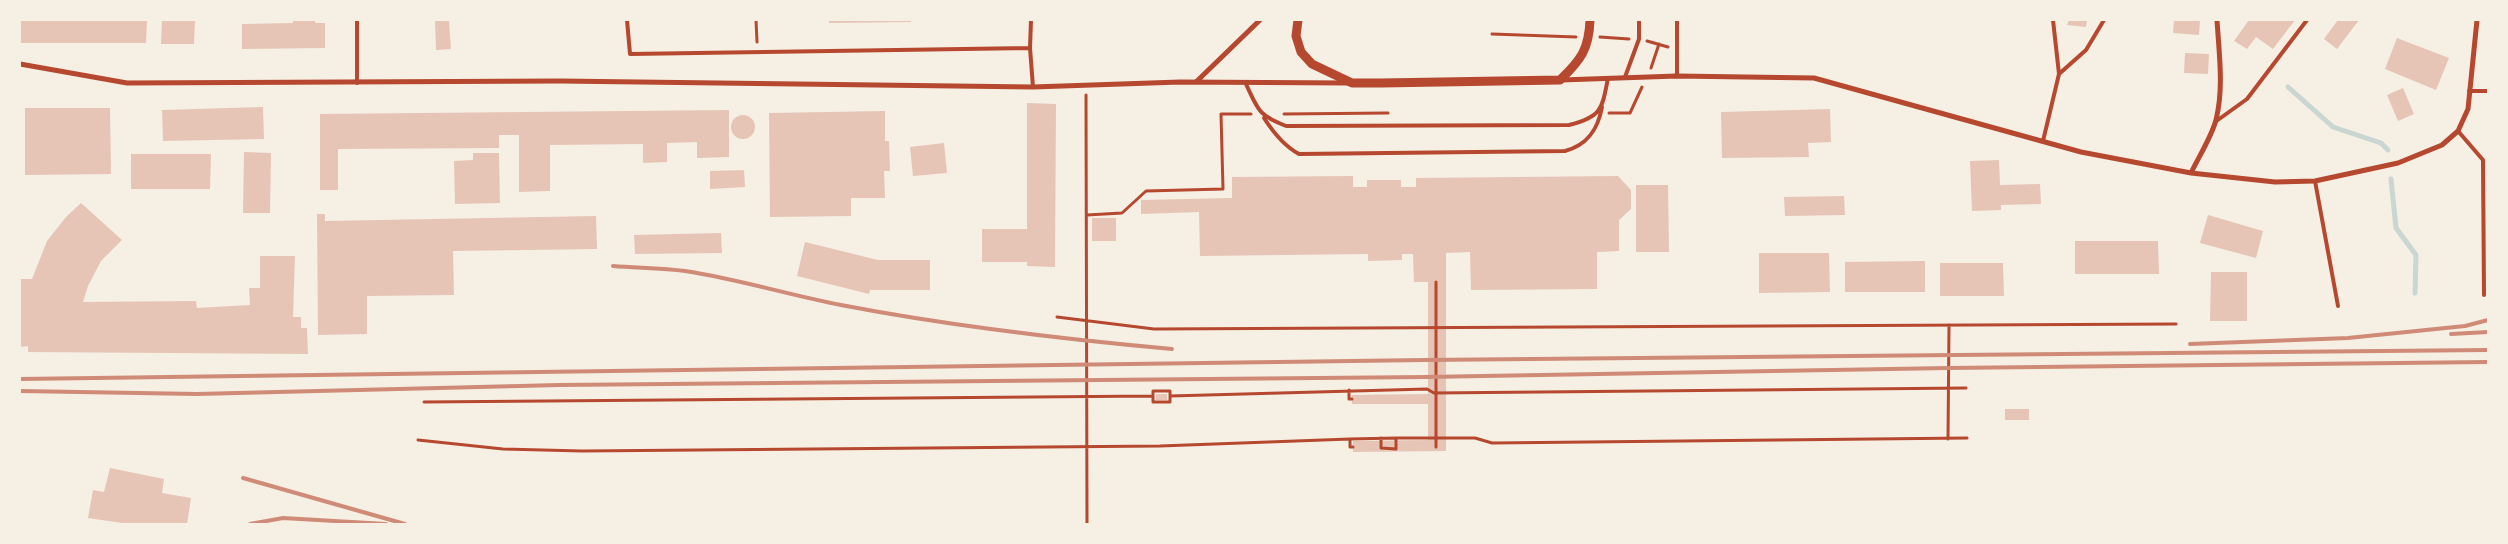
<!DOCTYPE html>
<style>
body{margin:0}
#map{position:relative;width:2508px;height:544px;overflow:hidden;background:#f6efe4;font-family:Helvetica,sans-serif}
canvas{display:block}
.frame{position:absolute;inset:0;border:21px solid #f6efe4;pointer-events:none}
</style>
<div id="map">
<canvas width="2508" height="544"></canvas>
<div class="frame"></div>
</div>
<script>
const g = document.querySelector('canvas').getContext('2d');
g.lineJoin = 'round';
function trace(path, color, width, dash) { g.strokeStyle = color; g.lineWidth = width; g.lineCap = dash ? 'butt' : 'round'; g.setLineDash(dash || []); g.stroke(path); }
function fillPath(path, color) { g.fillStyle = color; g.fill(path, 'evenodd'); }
const stream = new Path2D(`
 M2288 87 2333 127 2381 143 2388 150
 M2391 179 2396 228 2416 255 2415 293`);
const building = new Path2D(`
 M20 20H147L146 43H20Z
 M162 20H195L194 44H161Z
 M293 20H315V23H325V48L242 49V24L293 23Z
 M435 20H449L451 49 436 50Z
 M829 20H911V22L829 23Z
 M2069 20H2087L2086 27 2067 25Z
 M2174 20H2200L2199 35 2173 33Z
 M2249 20H2295L2273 49 2256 37 2247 49 2234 41Z
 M2338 20H2359L2337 49 2324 39Z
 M2397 38 2449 58 2436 90 2385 69Z
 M2185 53 2209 54 2208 74 2184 73Z
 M2403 88 2414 114 2398 121 2387 95Z
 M1027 103 1056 104 1055 267 1027 266V262H982V229H1027Z
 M263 107 264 139 163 141 162 110Z
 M25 108H110L111 174 25 175Z
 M1830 109 1831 142 1808 143 1809 157 1722 158 1721 112Z
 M729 110V157L697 158V142L667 143V162L643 163V144L550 145V191L519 192V135H499V148L338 149V190H320V114Z
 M885 111V141H889L890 171H884L885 198H851V216L770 217 769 113Z
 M731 127a12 12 0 1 1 24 0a12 12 0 1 1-24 0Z
 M944 143 947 173 913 176 910 147Z
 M244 152 271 153 270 213H243Z
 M473 153H499L500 203 455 204 454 161 473 160Z
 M131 154H211L210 189H131Z
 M1999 160 2000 185 2040 184 2041 204 2001 205V210L1972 211 1970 161Z
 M744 170 745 187 710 189V171Z
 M1353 176V187H1367V180H1401V187H1416V178L1618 176 1631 190V209L1619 220V251L1597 252V289L1471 290 1470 252 1446 253V451L1353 452V441L1428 440V404H1352V395L1428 394V282H1414L1413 254H1402V260L1368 261V254L1200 256 1199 212 1141 214V200L1232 198V177Z
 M1636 185H1668L1669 252H1636Z
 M1844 196 1845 215 1785 216 1784 197Z
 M81 203 122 240 101 261 88 286 83 302 196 301 197 308 250 305 249 288H260V256H295L293 317H301V328H307L308 354 28 352V346L20 347V279H32L47 241 66 217Z
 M317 214H325V221L596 216 597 249 453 251 454 295 367 296V334L318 335Z
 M2208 215 2263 231 2256 258 2200 243Z
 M1092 218H1116V241H1092Z
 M721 233 722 253 635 254 634 235Z
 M2075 241H2158L2159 274H2075Z
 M805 242 878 260H930V290H870L869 294 797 276Z
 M1759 253H1829L1830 292 1759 293Z
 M1925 261V292H1845V262Z
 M1940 263H2003L2004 296H1940Z
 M2211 272H2247V321H2210Z
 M1156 394H1167V400H1156Z
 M2005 409H2029V420H2005Z
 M110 468 164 479 162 493 191 498 187 524H129L88 518 93 490 104 492Z`);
const path = new Path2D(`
 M756 20 757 42
 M1492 34 1576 37
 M1600 37 1629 39
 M1647 41 1668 47
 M1651 68 1659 44
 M1086 95 1087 524
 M1609 113H1630L1642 87
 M1284 114 1388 113
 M1087 215 1122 213 1146 191 1223 189 1221 114H1251
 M1057 317 1154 329 2176 324
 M1349 390V399H1352
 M1153 391H1170V402H1153Z
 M1170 396 1427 389 1434 393 1966 388
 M424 402 1153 396
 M1396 438H1475L1492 443 1967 438
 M1350 439V447H1353
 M1948 439 1949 325
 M418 440 503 449 582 451 1160 446 1350 439 1396 438V449L1381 448V438
 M1436 447V282`);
const service = new Path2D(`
 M627 20 630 54 1030 48
 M1031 20 1030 48 1033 87
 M2059 74 2086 50 2104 20
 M1677 76V20
 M1625 77 1639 39V20
 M1245 82C1258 109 1257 115 1286 126L1569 125C1602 117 1602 109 1608 78
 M357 83V20
 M2469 91H2488
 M1264 118C1273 132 1284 146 1299 154L1565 151C1588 145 1598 129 1602 107
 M2215 122 2247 99 2307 20
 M2458 131 2483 160 2484 295
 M2043 141 2059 74 2053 20
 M2315 181 2338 306`);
const minor = new Path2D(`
 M20 64 127 83 560 81 1033 87 1180 82 1348 83
 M1561 80 1677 76 1814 78 2081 152 2191 173 2275 182 2315 181 2398 163 2442 145 2458 131 2468 109 2477 20
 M1196 82 1260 20
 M2191 173C2199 156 2211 138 2216 120 2224 88 2219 53 2217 20`);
const tertiary = new Path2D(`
 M1298 20 1296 36 1301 52 1312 64 1352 83H1381L1560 80C1581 60 1589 49 1590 20`);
const rail = new Path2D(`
 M613 266C637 268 662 268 685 271 738 279 789 295 841 305 950 326 1061 339 1172 349
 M2451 334 2488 332
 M2190 344 2348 338 2465 326 2488 320
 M20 379 1425 360 2488 350
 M20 391 197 394 559 385 1425 377 1948 368 2488 362
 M243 478 405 524
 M250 524 283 518 386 524`);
trace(stream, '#c9d6d2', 5);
fillPath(building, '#e6c5b7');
trace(path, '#b5482f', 3);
trace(service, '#b5482f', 4);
trace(minor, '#b5482f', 5);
trace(tertiary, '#b5482f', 9);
trace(rail, '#cf8b77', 4);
</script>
